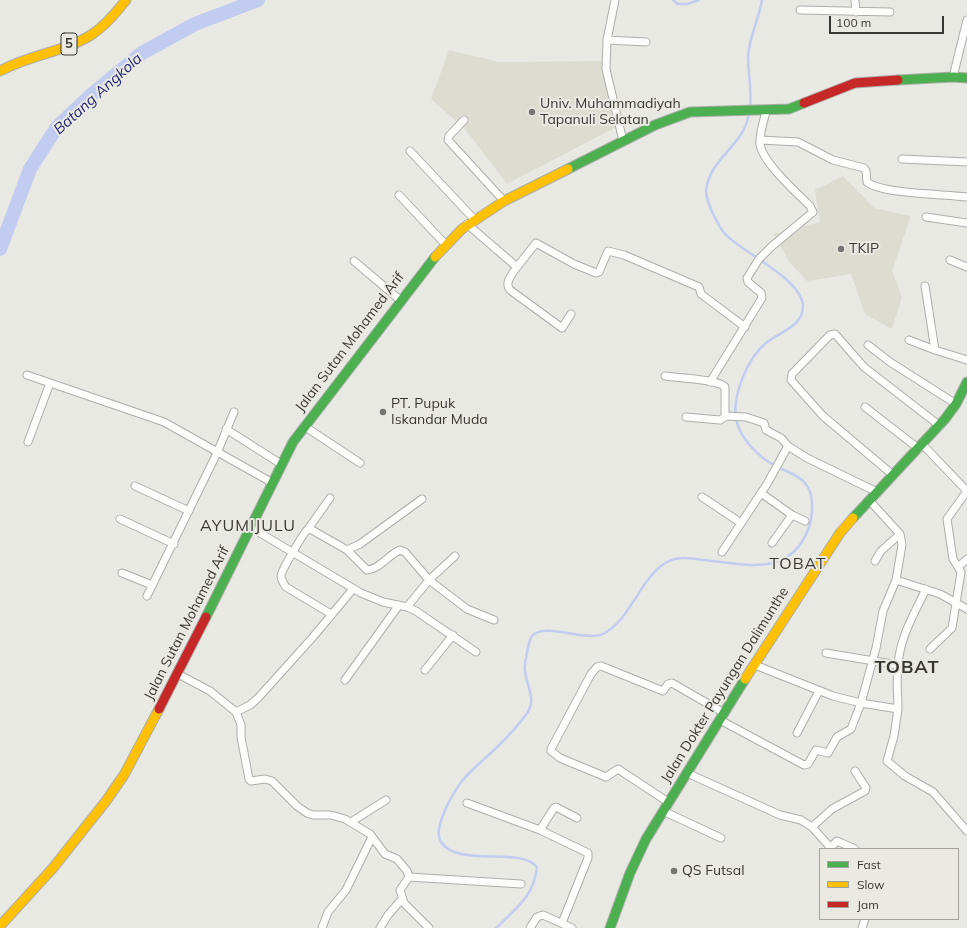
<!DOCTYPE html>
<style>
body{margin:0}
#map{position:relative;width:967px;height:928px;overflow:hidden;background:#e9e9e4;font-family:Mulish,sans-serif}
canvas{display:block}
.legend{position:absolute;left:819px;top:848px;width:140px;height:72px;box-sizing:border-box;background:#ebeae2;border:1px solid #a3a29c;margin:0;padding:5px 7px;list-style:none;font-size:12px;color:#373734}
.legend li{display:flex;align-items:center;gap:8px;height:20px}
.legend b{width:20px;border:1px solid #a3a29c}
.scale{position:absolute;left:829px;top:16px;width:115px;height:18px;box-sizing:border-box;border:2px solid #373734;border-top:0;padding-left:5px;font-size:12px;line-height:14px;white-space:nowrap;color:#373734;-webkit-text-stroke:3px #ebeae2;paint-order:stroke}
</style>
<div id="map">
<canvas width="967" height="928"></canvas>
<ul class="legend">
<li><b style="height:5px;background:#4caf50"></b>Fast</li>
<li><b style="height:5px;background:#ffc107"></b>Slow</li>
<li><b style="height:5px;background:#c62828"></b>Jam</li>
</ul>
<div class="scale">100 m</div>
</div>
<script>
const g = document.querySelector('canvas').getContext('2d');
g.lineJoin = 'round';
function fillPath(path, color) { g.fillStyle = color; g.fill(path, 'evenodd'); }
function trace(path, color, width, dash) { g.strokeStyle = color; g.lineWidth = width; g.lineCap = dash ? 'butt' : 'round'; g.setLineDash(dash || []); g.stroke(path); }
function label(font, color, halo, rows, align = 'center') {
  g.font = font + ' Mulish,sans-serif'; g.lineWidth = 4; g.setLineDash([]); g.textBaseline = 'middle'; g.strokeStyle = halo; g.fillStyle = color; for (const [text, x, y, turn = 0] of rows) {
    g.save(); g.translate(x, y); g.rotate((+turn || 0) * Math.PI / 180); g.textAlign = isNaN(turn) ? turn : align; if (halo) g.strokeText(text, 0, 0); g.fillText(text, 0, 0); g.restore();
  }
}
const built = new Path2D(`
 M449 50 499 62 607 61 622 124 507 184 465 129 431 99Z
 M843 176 874 208 911 216 892 271 902 297 892 329 865 314 851 274 807 281 790 263 774 234 820 222 815 190Z`);
const stream = new Path2D(`
 M673 0 678 4H687L699 0
 M750 107C752 90 748 74 748 57 749 37 759 19 762 0
 M496 928C516 908 534 897 537 867 520 846 458 868 441 842 432 828 453 793 462 781 467 774 476 767 483 760 498 747 513 732 525 716 538 700 527 689 525 671 524 663 527 655 528 647 529 644 530 638 532 636 544 622 587 642 603 634 631 620 640 577 667 562 679 556 690 558 703 560 744 564 789 578 808 530 813 517 815 494 805 483 798 474 784 471 774 465 757 456 740 438 736 419 732 396 748 357 766 343 779 332 803 327 803 306 802 279 743 253 725 234 721 230 718 223 715 218 711 210 706 200 706 190 710 157 746 145 749 112`);
const river = new Path2D(`
 M0 249 30 169 57 127 91 95 142 53 195 24 258 0`);
const street = new Path2D(`
 M615 0 607 40 606 69 623 141
 M855 0 856 12
 M800 10 890 12
 M607 40 646 42
 M953 77 967 20
 M464 120 449 136 448 140 504 201
 M760 140 798 142 833 160 864 168 866 171 867 182C881 194 945 194 967 197
 M410 151 474 219
 M902 159 967 162
 M399 195 445 244
 M926 217 967 223
 M467 224 517 267C512 274 504 283 510 290L562 328 571 314
 M950 260 967 267
 M354 261 400 300
 M517 267 536 243 574 264 596 273 599 272 608 251 624 255 699 287 701 294 745 327
 M925 286 935 350
 M909 340 935 350 967 360
 M868 345 890 362 956 404
 M27 375 164 422 271 482
 M665 376C678 378 717 379 725 387V417L720 420 686 417
 M710 382 762 298 761 293 748 282 747 278 759 259 771 247 813 212 810 206C797 193 762 162 760 144 759 133 764 121 766 111
 M865 407 919 449
 M725 416 746 417 764 423 766 430 781 438 788 446
 M304 426 360 463
 M226 429 281 464
 M28 442 50 383
 M923 445 967 491
 M893 475 823 416 791 380 792 374 830 335 835 334 864 367 940 426
 M135 486 189 511
 M761 493 792 515 805 521
 M702 497 741 523
 M120 519 174 544
 M250 527 361 593 383 602 407 607 416 611 476 652
 M308 529 330 498
 M772 543 792 515
 M347 550 360 544 422 499
 M722 552 767 484 788 446 807 458 877 492
 M875 561 881 551 900 534
 M958 567 967 559
 M122 573 152 585
 M896 580 940 594 967 609
 M147 596 217 453 234 412
 M407 607 429 580 455 556
 M331 614 286 587C284 584 281 580 281 576 281 571 304 532 308 529L312 530 347 550 367 570C380 569 388 555 400 550L405 552 429 580 467 609 494 620
 M930 649 952 628 961 572 953 559 947 519 967 491
 M826 653 898 665
 M755 665 833 696 861 703 876 648 883 611 896 580 902 545 900 534 869 500
 M425 670 453 635
 M178 674 210 691 236 712 241 725V737L249 779 251 781 265 779 272 781 297 806 307 813 313 815H331L345 819 370 834 385 854 397 859 407 871 409 877
 M345 680 399 605
 M898 709 894 736 887 761 905 776 933 792 967 831
 M236 712 250 705 258 698 313 637 353 589
 M720 720 804 765 808 764 816 750 828 753 837 737 851 729 861 703 898 709C898 694 896 679 898 665 900 637 914 614 926 589
 M797 733 819 691
 M687 773 780 815 801 820 812 827 830 847
 M668 802 618 769 606 777 560 758 551 751V749L591 674 597 667 601 666 663 691 668 684 672 683 724 713
 M467 803 540 830 588 853V858L562 923
 M663 811 721 838
 M351 822 386 800
 M812 827 832 809 865 791 866 788 855 771
 M540 830 554 808 556 807 577 818
 M829 849 837 841 855 849
 M409 877 521 884
 M409 877 400 890 404 903 429 928
 M322 928 328 912 346 890 372 837
 M380 928 388 915 401 900
 M530 928 537 917 543 915 572 928
 M862 928 865 919`);
const fast = new Path2D(`
 M898 80 953 77 967 78
 M568 169 655 125 690 112 789 109 804 103
 M853 518 945 419 956 404 967 382
 M206 617 293 442 435 257
 M610 928 630 873 646 839 745 679`);
const slow = new Path2D(`
 M0 71C29 55 64 52 91 35 105 26 116 13 126 0
 M435 257 462 229 504 201 568 169
 M745 679 840 533 853 518
 M0 926 53 868 106 801 124 775 159 709`);
const jam = new Path2D(`
 M804 103 855 83 898 80
 M159 709 206 617`);
const markers = [
 [532,112,4,"#757572"],
 [841,249,4,"#757572"],
 [383,412,4,"#757572"],
 [674,871,4,"#757572"]
];
const shields = [
 [69,44,16]
];
const shieldNames = [
 ["5",69,44]
];
const poiNames = [
 ["Univ. Muhammadiyah",540,104],
 ["Tapanuli Selatan",540,120],
 ["TKIP",849,249],
 ["PT. Pupuk",391,404],
 ["Iskandar Muda",391,420],
 ["QS Futsal",682,871]
];
const streetNames = [
 ["Jalan Sutan Mohamed Arif",350,342,-53],
 ["Jalan Sutan Mohamed Arif",187,623,-63],
 ["Jalan Dokter Payungan Dalimunthe",725,685,-58]
];
const waterNames = [
 ["Batang Angkola",98,94,-42]
];
const quarterNames = [
 ["AYUMIJULU",248,526],
 ["TOBAT",798,564]
];
const districtNames = [
 ["TOBAT",907,668]
];
fillPath(built, '#dddcd1');
trace(stream, '#c2ccf0', 2.5);
trace(river, '#c2ccf0', 14);
trace(street, '#adadaa', 9);
trace(fast, '#adadaa', 11);
trace(slow, '#adadaa', 11);
trace(jam, '#adadaa', 11);
trace(street, '#fcfcfb', 7);
trace(fast, '#4caf50', 9);
trace(slow, '#ffc107', 9);
trace(jam, '#c62828', 9);
for (const [x, y, r, color] of markers) { const dot = new Path2D(); dot.arc(x, y, r, 0, 2 * Math.PI); g.fillStyle = color; g.fill(dot); trace(dot, '#ebeae2', 1.5); }
for (const [x, y, w] of shields) { const box = new Path2D(); box.roundRect(x - w / 2, y - 11, w, 22, 3); g.fillStyle = '#ebeae2'; g.fill(box); trace(box, '#373734', 1); }
label('bold 13px', '#373734', null, shieldNames);
label('14px', '#373734', '#ebeae2', poiNames, 'left');
label('14px', '#373734', '#ebeae2', streetNames);
label('italic 15px', '#212671', '#ebeae2', waterNames);
g.letterSpacing = '1px';
label('16px', '#373734', '#ebeae2', quarterNames);
g.letterSpacing = '0px';
g.letterSpacing = '1px';
label('bold 18px', '#373734', '#ebeae2', districtNames);
g.letterSpacing = '0px';
</script>
